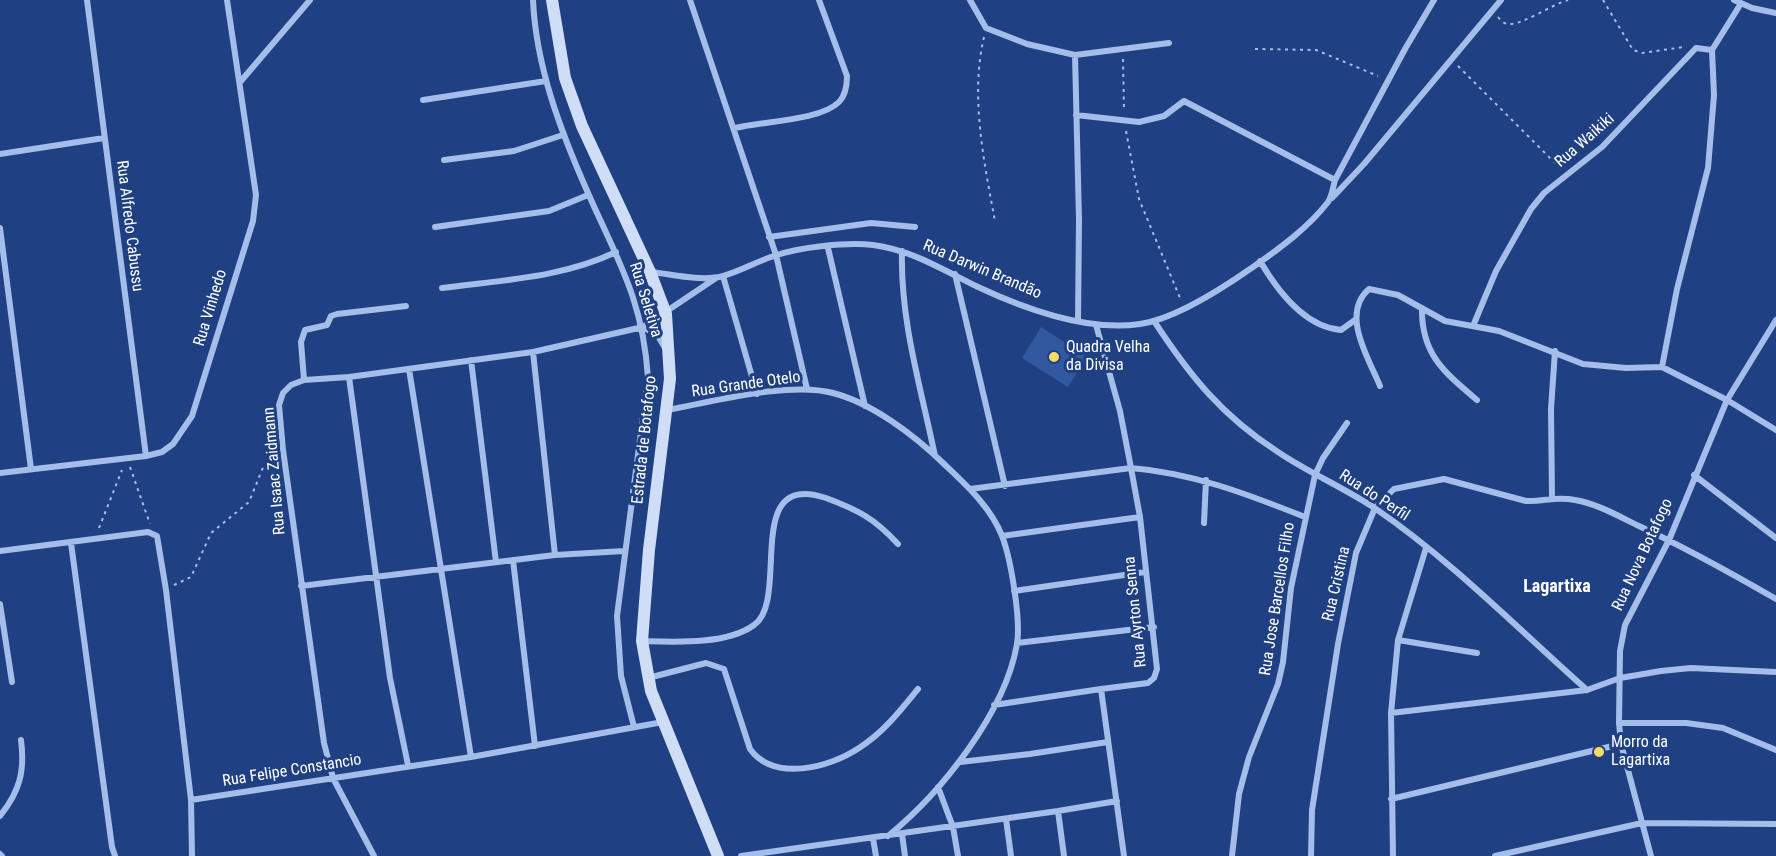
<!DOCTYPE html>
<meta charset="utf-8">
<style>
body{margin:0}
canvas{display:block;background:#1f4082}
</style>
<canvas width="1776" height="856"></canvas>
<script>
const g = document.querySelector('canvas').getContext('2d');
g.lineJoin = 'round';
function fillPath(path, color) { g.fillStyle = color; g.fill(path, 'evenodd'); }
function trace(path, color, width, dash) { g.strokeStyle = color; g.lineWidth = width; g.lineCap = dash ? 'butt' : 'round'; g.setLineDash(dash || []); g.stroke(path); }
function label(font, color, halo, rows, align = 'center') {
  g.font = font + ' "Roboto Condensed",sans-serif'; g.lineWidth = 6; g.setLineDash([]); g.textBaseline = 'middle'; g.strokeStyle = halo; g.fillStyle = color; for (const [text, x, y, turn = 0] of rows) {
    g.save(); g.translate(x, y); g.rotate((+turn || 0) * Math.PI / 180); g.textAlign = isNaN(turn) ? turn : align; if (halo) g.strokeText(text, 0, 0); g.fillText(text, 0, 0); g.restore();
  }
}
const green = new Path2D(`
 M1041 327 1087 357 1068 387 1022 358Z`);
const path = new Path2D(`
 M1603 0 1633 50 1642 53 1684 47
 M1498 17C1501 21 1504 24 1510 24 1524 24 1551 5 1568 0
 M984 37C970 96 984 162 995 221
 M1255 49 1316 50 1378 76
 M1123 59 1124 110
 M1458 66 1560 168
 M1126 131 1139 199 1180 298
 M130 467 150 524
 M99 528 122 470
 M174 585 191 577 211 533 249 502 264 465 274 457`);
const street = new Path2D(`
 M87 0 146 456
 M533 0C536 67 561 132 588 193 618 261 643 300 648 378L617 616 621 676 634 727
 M690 0 776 255 807 389
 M970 0 986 28 1027 44 1075 55 1169 43
 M1734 0 1752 8 1776 13
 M1075 55 1079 220 1078 321
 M241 81 310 0
 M423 100 546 81
 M1076 115 1139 122 1164 116 1184 101 1335 180
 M735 128C762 121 820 121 839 102 846 95 847 85 847 76L819 0
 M0 154 104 138
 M444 160 514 151 563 135
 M1332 198 1364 164 1501 0
 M435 227 549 211 588 195
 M0 228 31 469
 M769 237 871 223 915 227
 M828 248 865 406
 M902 251C900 320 921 388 935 456
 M1260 261C1277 290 1304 327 1341 330L1355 320
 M651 272C671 274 698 281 719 277 737 273 755 262 774 256 799 247 847 242 873 245 912 250 943 270 978 287 1025 309 1087 332 1140 324 1176 319 1223 288 1253 267 1279 249 1309 227 1328 202 1332 196 1333 187 1335 180L1405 49 1434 0
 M955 274 1005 486
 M723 276 757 394
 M442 288C501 280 562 278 616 252
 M1422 308C1421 354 1444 372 1477 400
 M1154 321C1190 376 1222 416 1278 452 1309 473 1345 488 1376 509 1452 561 1518 629 1587 690
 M1096 325 1120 411 1131 468 1140 517 1157 669 1154 678 1148 683 1101 689 1124 856
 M1473 326 1496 271 1531 209 1544 193 1602 147 1696 48 1712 50 1740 5
 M643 327 658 336 665 348
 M533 352 555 555
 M471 360 496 562
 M1662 367 1677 289 1708 168 1714 95 1712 50
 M409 369 471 757
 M349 377 390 678 408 765
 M304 380 301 342 305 330 327 325 331 316 337 314 406 306
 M1380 386C1369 359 1340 314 1369 289L1398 295 1445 321 1499 331 1583 364 1626 368 1662 367 1727 400 1776 430
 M667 410C712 402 789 381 833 393 872 403 914 435 943 463 965 484 991 507 1002 536 1011 559 1021 620 1017 644 1005 713 941 793 888 836
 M0 473 146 456 162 452 173 444 192 416 253 221 256 195 227 0
 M1694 475 1776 538
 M970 489 1131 468C1193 473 1247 494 1305 517
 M1552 497 1551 409 1555 351
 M1204 523 1206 480
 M1002 536 1140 517
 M71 543 112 847 115 856
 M0 551 148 532 157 536 166 590 191 800 192 856
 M513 560 535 746
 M301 586 555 555 624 551
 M1014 591 1145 572
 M0 604 12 682
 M1398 640 1477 653
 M642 641C674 642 727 645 754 625 791 600 741 469 826 498 858 510 874 518 898 544
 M1017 643 1154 627
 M648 678 706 663 724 669 750 749C774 782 829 768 859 748 883 733 901 710 918 689
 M994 705 1101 689
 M1391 713 1587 690 1620 678 1661 671 1691 668 1776 672
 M1619 723H1686L1723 728 1776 750
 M960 762 1030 754 1108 742
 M938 787 953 827 958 856
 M1391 799 1621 744
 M191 800 471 757 663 722
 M1058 811 1064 856
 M0 816C20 791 25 771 21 740
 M1006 819 1011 856
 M902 834 905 856
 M873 838 876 856
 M0 854 2 856
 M374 856 333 778 324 743 283 450 279 405 283 393 291 385 304 380 349 377 533 352 643 327 716 278
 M741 856 1058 811 1117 801
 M1232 856 1239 794 1249 757 1278 684 1283 662 1291 588 1315 475 1323 458 1347 423
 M1311 856 1312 810 1338 644 1356 553 1375 508 1394 489 1444 479 1526 501C1544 502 1555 496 1575 500 1598 504 1618 516 1639 526 1686 548 1731 573 1776 599
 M1393 856 1391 713 1398 640 1426 548
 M1495 856 1642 823 1776 824
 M1651 856 1621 744 1619 723 1620 651 1625 625 1669 540 1727 400 1776 320`);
const secondary = new Path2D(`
 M552 0 565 78 582 126 650 272 666 314 670 379 649 550 642 641 651 691 718 856`);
const markers = [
 [1054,357,6,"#f7dc64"],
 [1599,752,6,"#f7dc64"]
];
const streetNames = [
 ["Rua Waikiki",1585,141,-41],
 ["Rua Alfredo Cabussu",129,226,83],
 ["Rua Darwin Brandão",982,270,23],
 ["Rua Seletiva",645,300,73],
 ["Rua Vinhedo",211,308,-73],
 ["Rua Grande Otelo",746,385,-8],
 ["Estrada de Botafogo",645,440,-84],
 ["Rua Isaac Zaidmann",275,471,-95],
 ["Rua do Perfil",1374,496,33],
 ["Rua Nova Botafogo",1643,555,-65],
 ["Rua Cristina",1337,584,-77],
 ["Rua Jose Barcellos Filho",1278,599,-81],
 ["Rua Ayrton Senna",1136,612,-96],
 ["Rua Felipe Constancio",292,771,-9]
];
const poiNames = [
 ["Quadra Velha",1066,348],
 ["da Divisa",1066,366],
 ["Morro da",1611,743],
 ["Lagartixa",1611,761]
];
const neighbourhoodNames = [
 ["Lagartixa",1557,587]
];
fillPath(green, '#3258a0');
trace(path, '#a5bde9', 2, [3, 4.5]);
trace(street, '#a5bde9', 6);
trace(secondary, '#d0ddf7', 12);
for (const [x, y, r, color] of markers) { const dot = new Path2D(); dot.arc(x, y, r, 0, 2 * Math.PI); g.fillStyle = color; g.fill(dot); trace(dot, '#1f4082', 2); }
label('16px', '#fff', '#1f4082', streetNames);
label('16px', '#fff', '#1f4082', poiNames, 'left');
label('bold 18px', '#fff', '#1f4082', neighbourhoodNames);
</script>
